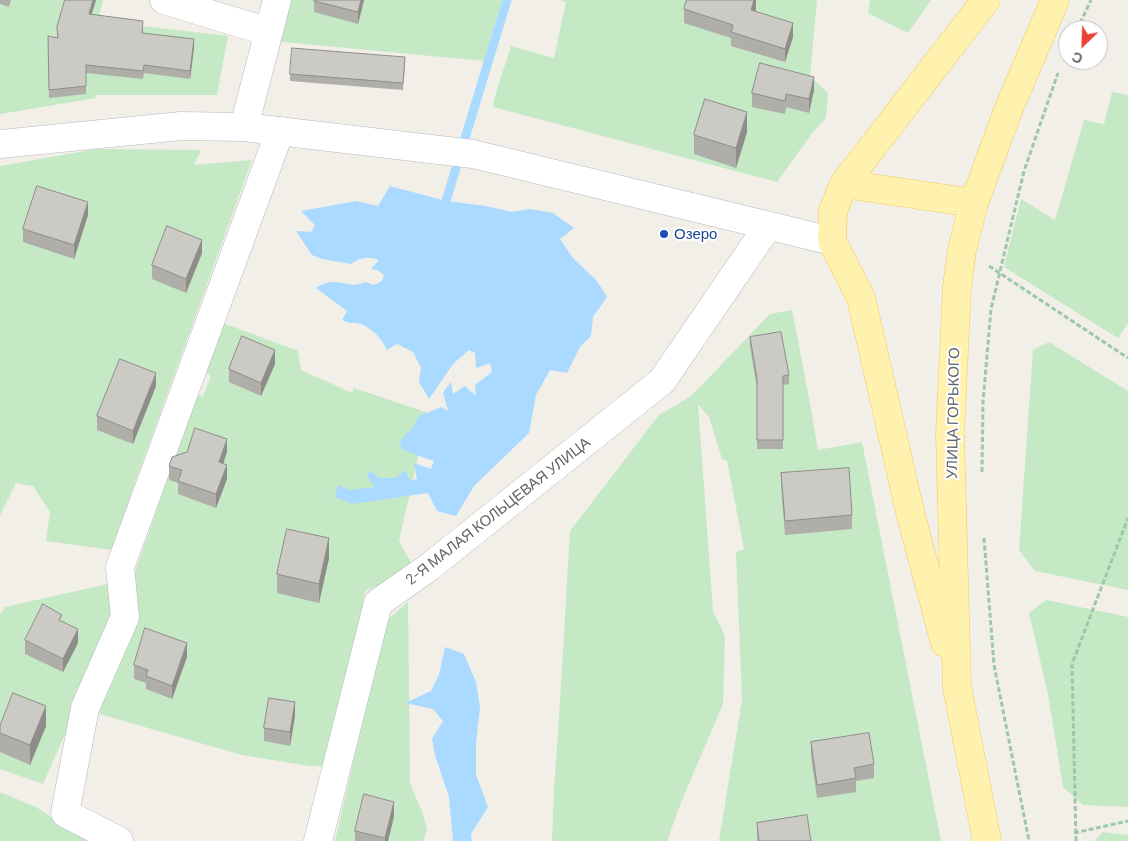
<!DOCTYPE html>
<meta charset="utf-8">
<style>
body{margin:0}
#map{position:relative;width:1128px;height:841px;overflow:hidden;background:#f1efe8;font-family:Barlow,sans-serif}
canvas{display:block}
.north{position:absolute;left:1058px;top:20px;width:50px;height:50px;box-sizing:border-box;background:#fff;border:1px solid #bfc1c3;border-radius:50%;rotate:204deg;font-size:14px;font-weight:700;line-height:20px;text-align:center;color:#5f6368}
.north::after{content:'';display:block;margin:auto;width:18px;height:22px;background:#ea4335;clip-path:polygon(50% 0,100% 100%,50% 72%,0 100%)}
</style>
<div id="map">
<canvas width="1128" height="841"></canvas>
<div class="north">С</div>
</div>
<script>
const g = document.querySelector('canvas').getContext('2d');
g.lineJoin = 'round';
function fillPath(path, color) { g.fillStyle = color; g.fill(path, 'evenodd'); }
function trace(path, color, width, dash) { g.strokeStyle = color; g.lineWidth = width; g.lineCap = dash ? 'butt' : 'round'; g.setLineDash(dash || []); g.stroke(path); }
function label(font, color, halo, rows, align = 'center') {
  g.font = font + ' Barlow,sans-serif'; g.lineWidth = 4; g.setLineDash([]); g.textBaseline = 'middle'; g.strokeStyle = halo; g.fillStyle = color; for (const [text, x, y, turn = 0] of rows) {
    g.save(); g.translate(x, y); g.rotate((+turn || 0) * Math.PI / 180); g.textAlign = isNaN(turn) ? turn : align; if (halo) g.strokeText(text, 0, 0); g.fillText(text, 0, 0); g.restore();
  }
}
const green = new Path2D(`
 M0 0H103L98 21 228 36 217 95H95L96 98 0 114Z
 M283 0H502L484 61 273 41Z
 M559 0H817L810 76 828 93 826 118 812 133 777 182 493 107 495 96 511 46 554 58 566 2Z
 M870 0H931L908 33 868 13Z
 M1112 92 1128 95V323L1118 338 1004 267 1021 199 1055 220 1084 120 1104 124Z
 M97 149 201 150 194 165 252 160 133 488 112 550 46 541 50 512 33 486 16 483 0 515V166Z
 M792 310 810 403 818 450 862 442 941 841H719L742 700 736 552 744 549 727 461 722 459 709 417 698 404 713 611 725 636 723 704 680 805 667 841H552L554 790 560 702 570 531 659 415 688 398 699 388 770 314Z
 M223 323 298 351 301 370 352 393 354 388 428 413 399 541 415 570 365 591 359 625 330 755 322 766H310L242 755 96 713 139 613 133 578 197 395 203 396 211 376 206 371Z
 M1049 342 1128 391V590L1035 571 1019 550 1033 350Z
 M112 583 115 621 43 784 0 769V614L5 607Z
 M1046 600 1128 617V807L1083 805 1063 787 1048 694 1029 613Z
 M408 602 410 783 423 814 427 830 423 841H335L386 621Z
 M0 792 36 807 88 841H0Z
 M1103 832 1128 835V841H1094Z`);
const water = new Path2D(`
 M390 186 446 201 486 206 512 212 530 209 553 213 574 228 560 239 573 258 597 281 607 297 593 317 591 336 580 347 567 373 550 370 536 395 529 433 474 486 456 516 437 511 428 493 352 504 335 497 338 485 349 490 375 487 367 476 370 471 380 478H396L405 470 410 481 417 479 414 463 431 469 434 461C423 458 414 453 403 450L399 442 413 427 419 416 441 407 448 411 443 392 451 382 453 394 465 386 476 396 475 385 492 372 490 363 476 368 475 353 469 350 453 364 429 399 419 382 421 368 413 352 397 344 387 350C382 339 373 329 361 324 354 322 352 325 342 320L347 311 316 288C321 285 326 282 332 282 346 282 351 288 365 282L374 285 382 281 384 275 377 270 371 269 379 260C368 256 361 257 351 264L322 259 312 255 296 231 311 232 315 225 301 211 356 201 378 206Z
 M445 647 464 654 476 682 480 707 476 744V775L488 807 471 834 472 841H453L449 797 435 755 432 739 443 721 433 709 405 703 431 691 439 675Z`);
const stream = new Path2D(`
 M446 201 507 0`);
const path = new Path2D(`
 M1077 30 1091 0
 M1064 58 1068 50
 M989 266 1128 358
 M982 472 983 402 991 309 1024 171 1058 73
 M984 538 994 665 1029 841
 M1074 833 1128 821
 M1076 841 1072 664 1128 518`);
const street = new Path2D(`
 M164 0 269 32
 M244 127 277 0
 M119 841 65 813 85 708 125 617 120 567 280 131
 M318 841 378 603 428 568 662 381 768 226`);
const secondary = new Path2D(`
 M0 144 181 126 244 127 473 154 832 241`);
const primary = new Path2D(`
 M844 184 974 203
 M945 643 911 516 861 298 832 241 833 211 844 184 986 0
 M987 841 957 687 950 434 957 287 962 250 974 203 1009 108 1055 0`);
const wall = new Path2D(`
 M0 0H11L9 7 0 4Z
 M65 0H96L91 15 143 29V33L194 48 190 79 144 73 143 79 86 73V94L49 98 48 36 57 38V27Z
 M314 0H364L358 24 314 12Z
 M756 0V9L755 11 793 37 785 62 731 46V38L684 23V9Z
 M405 64 403 90 290 81V74Z
 M814 90 809 113 786 107 785 114 752 107V93Z
 M747 132 736 168 694 154V135Z
 M88 215 74 259 23 242V229Z
 M202 253 186 293 152 279V265Z
 M750 337 789 375V384L783 385V449H757V388L750 346Z
 M275 364 261 396 229 382V369Z
 M156 386 133 444 97 430V416Z
 M227 452 223 464 227 479 216 508 178 494V483L169 480V466Z
 M781 473 852 515V529L785 535 781 486Z
 M329 558 319 603 277 593V574Z
 M62 622 78 643 63 672 25 654V640Z
 M187 657 172 699 146 689V683L134 679V665Z
 M295 716 290 746 264 741V728Z
 M0 726H46L30 765 0 752Z
 M811 742 874 764V778L856 781V792L817 798 811 756Z
 M394 816 388 841H355V831Z
 M757 823 811 841H757Z`);
const shadedWall = new Path2D(`
 M93 0H96L89 23V14Z
 M361 0H364L358 24V12Z
 M754 0H756V9L751 24V10Z
 M793 23V37L785 62V49Z
 M194 39V48L190 79V71Z
 M814 77V90L809 113V99Z
 M747 112V132L736 168V148Z
 M88 202V215L74 259V245Z
 M202 240V253L186 293V279Z
 M275 350V364L261 396V383Z
 M156 373V386L133 444V431Z
 M227 439V452L219 476V462Z
 M227 465V479L216 508V494Z
 M329 538V558L319 603V584Z
 M78 629V643L63 672V659Z
 M187 643V657L172 699V686Z
 M295 702V716L290 746V732Z
 M46 706V726L30 765V745Z
 M394 802V816L388 841H385V838Z`);
const building = new Path2D(`
 M65 0H93L89 14 143 21 142 33 194 39 190 71 144 65 143 71 86 65V86L49 90 48 36 58 38 57 27Z
 M314 0H361L358 12 314 1Z
 M687 0H754L751 10 793 23 785 49 731 32 733 25 684 9Z
 M292 48 405 57 403 83 290 74Z
 M760 63 814 77 809 99 786 94 785 101 752 93Z
 M705 99 747 112 736 148 694 135Z
 M37 186 88 202 74 245 23 229Z
 M167 226 202 240 186 279 152 265Z
 M781 332 789 375 783 376V440H757V379L750 337Z
 M242 336 275 350 261 383 229 369Z
 M120 359 156 373 133 431 97 416Z
 M195 428 227 439 219 462 227 465 216 494 178 481 182 470 169 466 172 457 187 452Z
 M849 468 852 515 785 521 781 473Z
 M287 529 329 538 319 584 277 574Z
 M43 604 62 615 59 620 78 629 63 659 25 640Z
 M145 628 187 643 172 686 146 676 148 670 134 665Z
 M13 693 46 706 30 745 0 733V726Z
 M269 698 295 702 290 732 264 728Z
 M869 733 874 764 854 768 856 778 817 785 811 742Z
 M364 794 394 802 385 838 355 831Z
 M807 815 811 841H759L757 823Z`);
const markers = [
 [664,234,5,"#1a4fb4"]
];
const transitNames = [
 ["Озеро",674,234]
];
const streetNames = [
 ["УЛИЦА ГОРЬКОГО",953,413,-89],
 ["2-Я МАЛАЯ КОЛЬЦЕВАЯ УЛИЦА",498,511,-38]
];
fillPath(green, '#c5e8c5');
fillPath(water, '#aadaff');
trace(stream, '#aadaff', 9);
trace(street, '#b5b8bc', 29);
trace(secondary, '#b6babf', 29);
trace(primary, '#f2c960', 29);
trace(path, '#9cc7a9', 3, [5, 2.5]);
trace(street, '#fff', 28);
trace(secondary, '#fff', 28);
trace(primary, '#fff2af', 28);
fillPath(wall, '#afaea9');
fillPath(shadedWall, '#8f8d8a');
fillPath(building, '#cccac5');
trace(building, '#8f8d8a', 1);
for (const [x, y, r, color] of markers) { const dot = new Path2D(); dot.arc(x, y, r, 0, 2 * Math.PI); g.fillStyle = color; g.fill(dot); trace(dot, '#fff', 2); }
label('15px', '#164399', '#fff', transitNames, 'left');
label('15px', '#5f6368', '#fff', streetNames);
</script>
